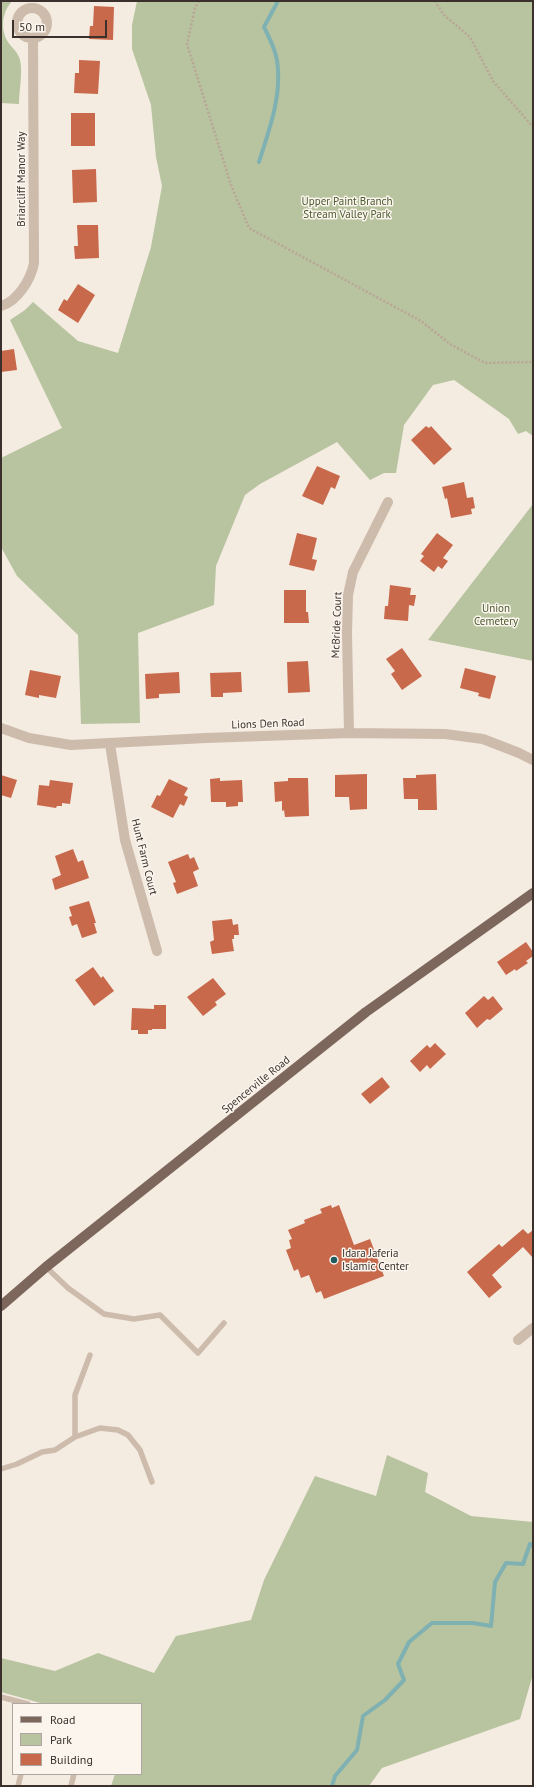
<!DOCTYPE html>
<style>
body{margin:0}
#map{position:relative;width:534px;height:1787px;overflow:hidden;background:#f4ebe1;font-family:"PT Sans",sans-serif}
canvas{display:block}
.frame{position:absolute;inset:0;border:2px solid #3b302b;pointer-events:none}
.legend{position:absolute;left:12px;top:1703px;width:130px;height:72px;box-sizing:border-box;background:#fbf5ee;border:1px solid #aea6a0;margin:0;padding:5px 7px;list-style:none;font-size:12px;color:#3b302b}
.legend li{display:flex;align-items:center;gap:8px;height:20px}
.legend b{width:20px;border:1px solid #aea6a0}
.scale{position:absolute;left:12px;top:20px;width:95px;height:18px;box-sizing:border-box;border:2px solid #3b302b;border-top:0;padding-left:5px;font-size:12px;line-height:14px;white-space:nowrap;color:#3b302b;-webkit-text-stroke:3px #fbf5ee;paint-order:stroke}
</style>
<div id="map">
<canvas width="534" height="1787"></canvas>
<div class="frame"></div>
<ul class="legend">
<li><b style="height:5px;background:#7d675c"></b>Road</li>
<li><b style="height:11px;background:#b8c4a0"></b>Park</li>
<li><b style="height:11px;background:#c8694b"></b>Building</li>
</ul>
<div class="scale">50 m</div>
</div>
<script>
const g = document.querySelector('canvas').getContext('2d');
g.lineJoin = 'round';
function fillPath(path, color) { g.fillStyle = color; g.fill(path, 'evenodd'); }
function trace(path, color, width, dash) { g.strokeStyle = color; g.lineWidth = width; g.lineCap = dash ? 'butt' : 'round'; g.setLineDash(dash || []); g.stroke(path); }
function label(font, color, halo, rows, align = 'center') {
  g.font = font + ' "PT Sans",sans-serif'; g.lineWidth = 3; g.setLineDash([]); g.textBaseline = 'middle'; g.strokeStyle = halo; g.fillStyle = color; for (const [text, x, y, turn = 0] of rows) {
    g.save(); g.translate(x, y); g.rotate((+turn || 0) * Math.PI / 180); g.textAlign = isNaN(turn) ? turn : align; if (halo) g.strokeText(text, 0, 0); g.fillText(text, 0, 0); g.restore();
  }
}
const green = new Path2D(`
 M1 1H12C2 12 0 29 8 42 12 48 18 52 20 60 23 71 19 91 19 104L1 103Z
 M137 1H533V436L526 431 518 434 509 419 454 380 433 385 404 425 396 473H384L370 480 337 442 260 484 245 495 216 566 214 605 138 633 140 723 81 724 78 635 17 576 1 547V458L62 428 10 320 25 310 33 302 78 341 118 353 151 247 162 186 156 157 151 105 132 49V25Z
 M533 504V661L428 640Z
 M387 1455 428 1473 425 1492 471 1516 533 1522V1674L520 1719 382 1768 369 1786H111L115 1774H141V1704H44L1 1692V1658L55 1671 98 1653 154 1673 176 1636 251 1620 264 1580 315 1476 376 1496Z`);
const stream = new Path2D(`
 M259 162C268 133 280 102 278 71 278 55 271 41 264 27L278 1
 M332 1786 335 1776 357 1750 363 1716 385 1700 404 1680 398 1664 409 1642 432 1623H473L491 1626 495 1582 506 1563 523 1564 530 1544 533 1546`);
const building = new Path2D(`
 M94 6 114 7 113 40 89 39 90 26H93Z
 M79 60 100 61 98 94 74 93 75 73H79Z
 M71 113H95V146H71Z
 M96 169 97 202 73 203 72 170Z
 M77 225H98L99 258 75 259 74 246H78Z
 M78 284 95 295 78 323 58 310 64 299 67 301Z
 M14 349 17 370 1 372V351Z
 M426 426 429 428 431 426 452 449 434 465 411 440Z
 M317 466 340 476 335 489 331 487 323 505 302 496Z
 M464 482 467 498 473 497 475 508 471 509 472 514 451 518 447 498 445 499 442 487Z
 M297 533 317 538 312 559 317 560 314 571 289 565Z
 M437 533 453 545 443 558 448 561 442 569 438 566 434 572 420 561 424 556 421 554Z
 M390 585 411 588 410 595H416L414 606 409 605 408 621 384 619 385 606H388Z
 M284 590H306V612H308L309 623H284Z
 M402 648 422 676 402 690 391 674 395 671 386 659Z
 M308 661 310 692 288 693 287 662Z
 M465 668 496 676 490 699 478 696 479 693 460 688Z
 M30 670 61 676 56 698 39 695V698L25 695Z
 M179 672 180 693 159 694V698L146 699 145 674Z
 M241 672 242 692 223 693V697H211L210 673Z
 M367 774V809L350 810 349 797H335V775Z
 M436 774 437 810H418V799H404L403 778H416V775Z
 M1 775 17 780 11 798 1 795Z
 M220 778V781L242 780 243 802H238V806L226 807V802H211L210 779Z
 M288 778H308L309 816 285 817 284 810 282 811V801L275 802 274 782 288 781Z
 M169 779 188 788 184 795 188 797 184 806 180 804 173 818 151 807 157 795 160 796Z
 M50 780 73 783 70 804 62 803V806H57L56 808 37 805 39 785 49 786Z
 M73 849 78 862 83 860 89 878 55 890 52 879 61 875 55 856Z
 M188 854 190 859 194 857 199 869 193 872 198 886 177 894 173 883 176 882 168 862Z
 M89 901 96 923H94L97 933 82 938 77 924 72 926 69 917 72 916 69 907Z
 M232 919 233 925 238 924 239 935H234V939H232L234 951 212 954 210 942 214 940 212 921Z
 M526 942 533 952V956L526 961 528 963 516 971 515 969 506 975 497 962Z
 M93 967 101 978 103 976 114 991 94 1006 75 980Z
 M213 978 226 994 215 1002 217 1005 203 1016 187 997Z
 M484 996 488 1000 493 996 503 1009 490 1020 487 1019 477 1028 465 1013Z
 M154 1005H166V1029H152V1030H148V1034H138V1030H131L132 1008 154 1009Z
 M435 1043 446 1054 430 1069 427 1065 420 1072 410 1061 427 1045 430 1048Z
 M382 1077 390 1087 370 1104 361 1094Z
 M331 1205 332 1208 339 1205 354 1245 370 1239 384 1276 324 1299 321 1291 316 1293 309 1275 301 1278 298 1269 294 1271 286 1250 291 1248 289 1240 292 1239 288 1230 305 1223 304 1220 322 1213 320 1209Z
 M523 1229 528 1234 533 1230V1258L523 1247 492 1275 502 1287 489 1298 467 1272 499 1244 502 1247Z`);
const path = new Path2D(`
 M199 1 195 8 187 44 231 185 249 228 421 321 450 344 485 363 533 362
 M435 1 444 15 470 37 493 81 533 127`);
const service = new Path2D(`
 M46 1267 68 1288 104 1314 134 1319 160 1315 198 1353 224 1323
 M75 1437V1395L90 1355
 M1 1469 17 1464 42 1452 55 1450 75 1437 100 1428 118 1430 128 1435 140 1450 152 1482
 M1 1697 28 1704
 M18 1786 21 1774
 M71 1786 74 1774`);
const minor = new Path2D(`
 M17 23a15 15 0 1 1 30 0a15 15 0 1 1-30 0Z
 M1 306C18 301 31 279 34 263L33 38
 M1 728 29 738 71 745 206 738 349 733 445 734 483 739 519 753 533 760
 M349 733 347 633 348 595 353 572 388 502
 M110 744 125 840 157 951
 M518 1340 533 1328`);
const primary = new Path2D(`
 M1 1306 46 1267 366 1012 533 893`);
const markers = [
 [334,1260,4,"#1f5a5e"]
];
const streetNames = [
 ["Briarcliff Manor Way",22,179,-90],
 ["McBride Court",337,625,-88],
 ["Lions Den Road",268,724,-2],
 ["Hunt Farm Court",144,857,76],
 ["Spencerville Road",256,1085,-39]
];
const parkNames = [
 ["Upper Paint Branch",347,202],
 ["Stream Valley Park",347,215],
 ["Union",496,609],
 ["Cemetery",496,622]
];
const poiNames = [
 ["Idara Jaferia",342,1254],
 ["Islamic Center",342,1267]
];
fillPath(green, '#b8c4a0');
trace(stream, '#7fb0b2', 4);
fillPath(building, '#c8694b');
trace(path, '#b9a596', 2.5, [2, 2]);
trace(service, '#cdbbac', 5.5);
trace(minor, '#cdbbac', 10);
trace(primary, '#7d675c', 10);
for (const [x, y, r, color] of markers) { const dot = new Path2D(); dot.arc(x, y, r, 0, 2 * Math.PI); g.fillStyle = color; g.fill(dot); trace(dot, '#fbf5ee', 1.5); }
label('11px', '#3b302b', '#fbf5ee', streetNames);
label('11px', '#4a5a2e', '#fbf5ee', parkNames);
label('11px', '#3b302b', '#fbf5ee', poiNames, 'left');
</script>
